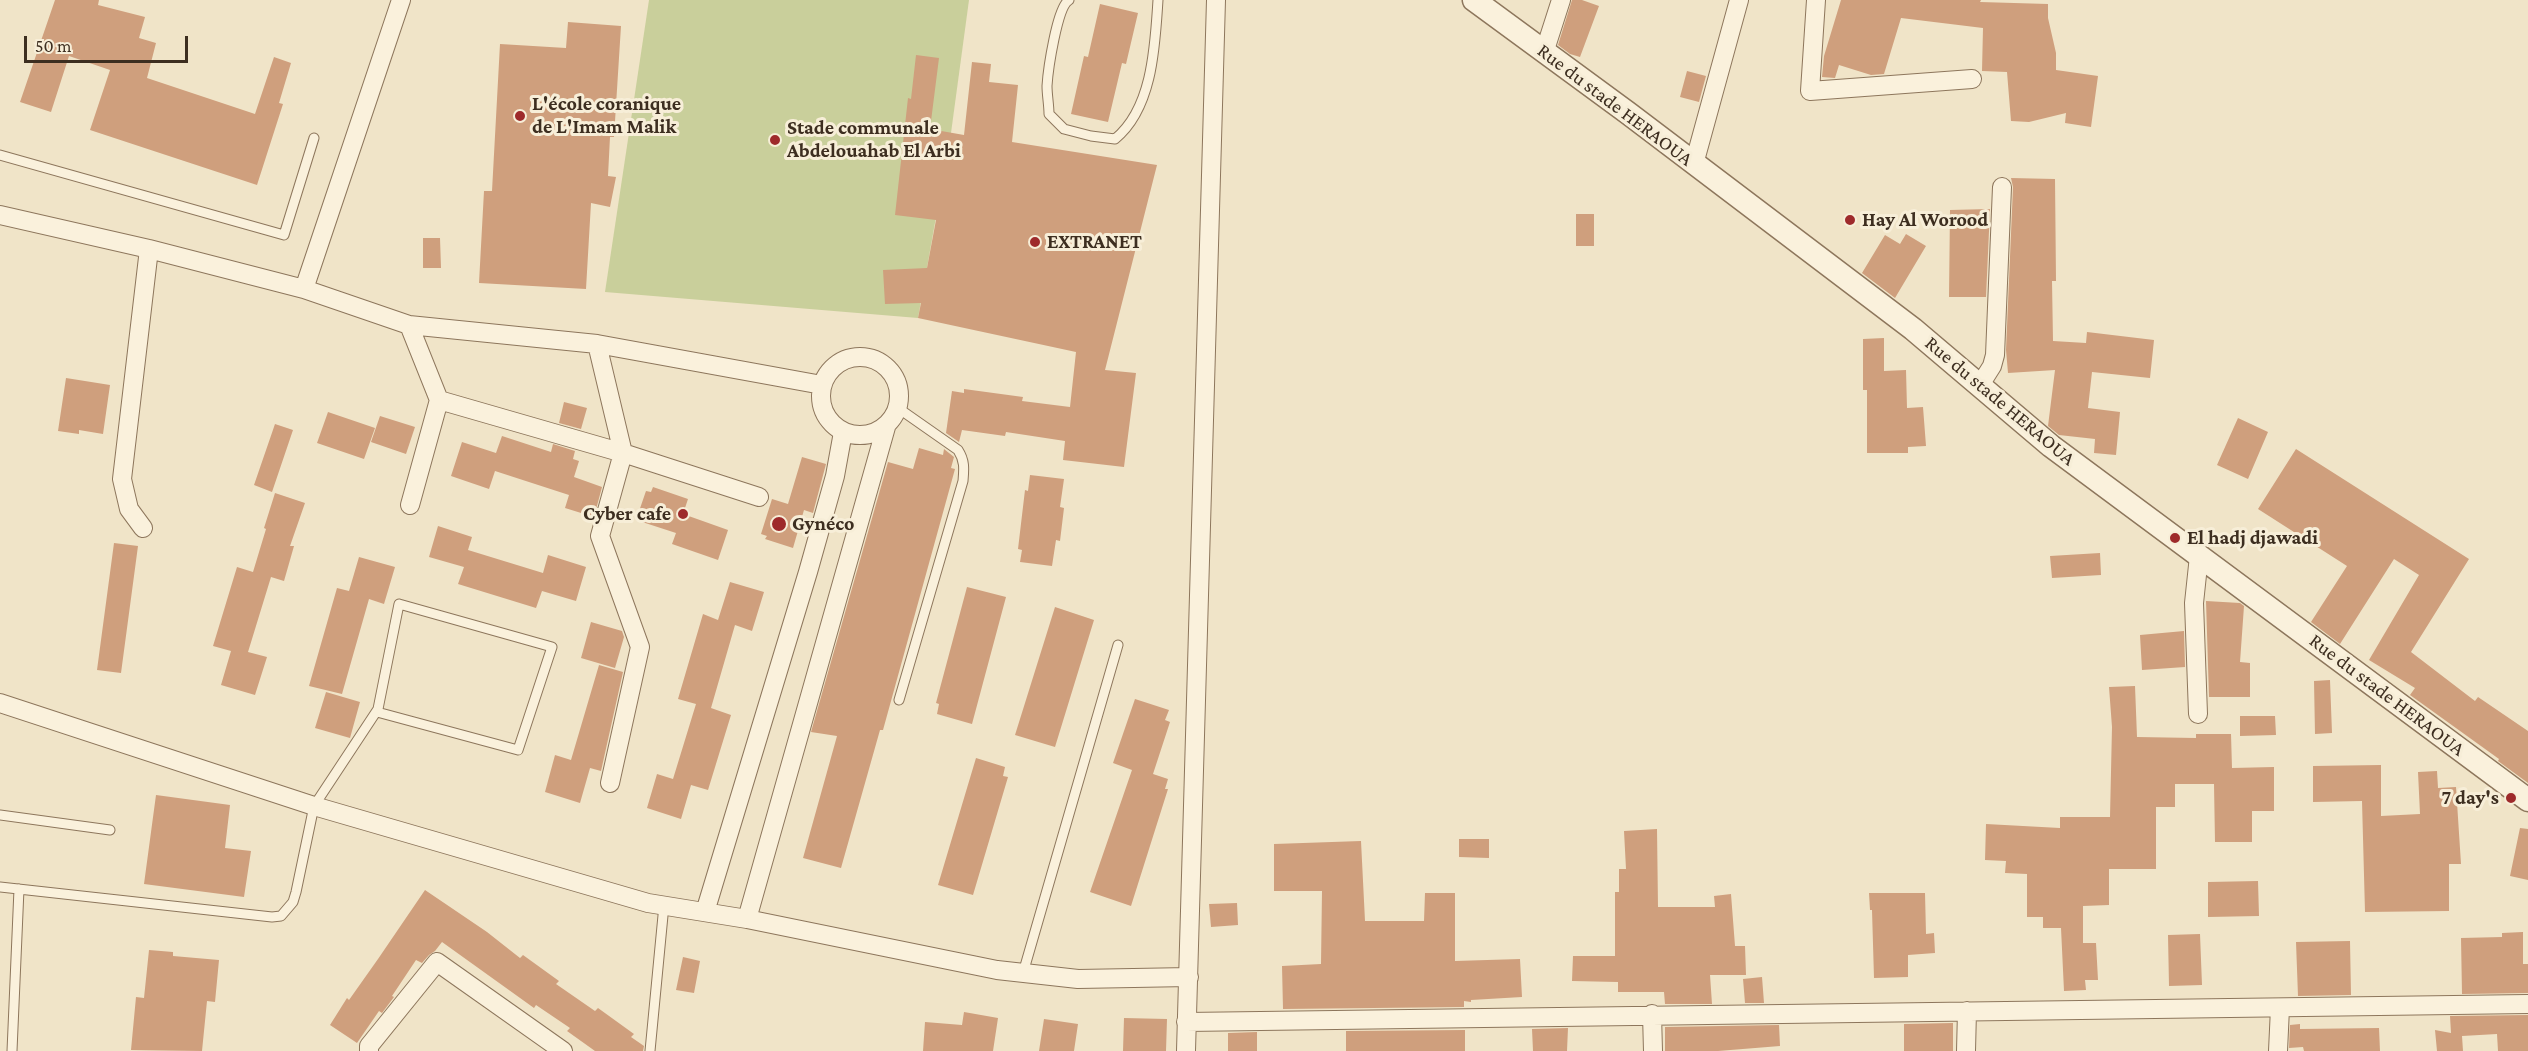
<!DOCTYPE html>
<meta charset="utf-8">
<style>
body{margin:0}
#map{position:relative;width:2528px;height:1051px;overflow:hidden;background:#f0e4c8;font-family:"Crimson Pro",serif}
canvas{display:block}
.scale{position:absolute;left:24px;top:36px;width:164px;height:27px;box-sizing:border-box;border:3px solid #3d2e20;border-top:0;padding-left:8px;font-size:18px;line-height:21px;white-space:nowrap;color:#3d2e20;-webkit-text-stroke:4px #f7eed8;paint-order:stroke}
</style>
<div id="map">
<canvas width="2528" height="1051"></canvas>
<div class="scale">50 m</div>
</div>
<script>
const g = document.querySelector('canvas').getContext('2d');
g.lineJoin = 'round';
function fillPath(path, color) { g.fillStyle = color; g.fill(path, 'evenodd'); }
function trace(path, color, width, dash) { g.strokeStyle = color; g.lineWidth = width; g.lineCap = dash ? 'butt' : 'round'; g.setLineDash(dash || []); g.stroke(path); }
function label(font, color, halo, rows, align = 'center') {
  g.font = font + ' "Crimson Pro",serif'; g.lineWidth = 6; g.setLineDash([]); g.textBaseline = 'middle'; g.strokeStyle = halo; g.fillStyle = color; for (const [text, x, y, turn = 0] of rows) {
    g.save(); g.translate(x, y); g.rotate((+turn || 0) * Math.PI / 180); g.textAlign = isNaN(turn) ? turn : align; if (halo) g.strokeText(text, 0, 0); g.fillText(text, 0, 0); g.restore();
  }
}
const green = new Path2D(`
 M649 0H969L951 133 918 318 605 292Z`);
const building = new Path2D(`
 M55 0H99L98 5 145 17 139 38 156 43 147 78 255 114 274 57 291 63 279 103 283 104 257 185 90 130 110 70 69 56 51 112 20 102Z
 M1572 0H1582L1599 6 1580 57 1570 54 1558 45Z
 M1841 0H1981L1980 2 2048 4V18L2056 53V70L2098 76 2091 127 2065 123 2066 113 2029 122 2011 121 2007 72 1982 71 1983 28 1901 18 1884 74 1871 75 1839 65 1835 78 1822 77 1824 56Z
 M1100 4 1138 13 1126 64 1122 63 1108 122 1071 114 1084 56 1088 57Z
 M568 22 621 26 614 137H610L608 176 616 177 610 207 591 203 586 289 479 283 484 191H492L500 44 566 48Z
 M916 55 939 58 930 129 964 135 972 62 991 64 989 82 1018 85 1012 142 1157 165 1105 370 1136 373 1124 467 1063 460 1065 441 1006 432 1005 436 962 430 959 442 946 433 952 391 964 393V389L1023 397 1022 401 1070 407 1076 352 918 318 921 303 885 304 883 270 927 268 936 220 895 215 908 98 911 99Z
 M1687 71 1706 76 1699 102 1680 97Z
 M2011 178 2055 179 2056 281H2052L2053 341 2086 343 2087 332 2154 340 2150 378 2092 372 2088 408 2120 412 2116 455 2094 453 2095 439 2059 435 2048 426 2055 370 2008 373 2006 350 2013 187Z
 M1990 209 1986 297H1949L1950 210Z
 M1576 214H1594V246H1576Z
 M1906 234 1926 246 1895 298 1862 273 1885 235 1900 244Z
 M423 238H440L441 268H423Z
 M1884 338V371L1906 370 1907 408 1923 407 1926 446 1908 447V453H1867V390H1863V339Z
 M66 378 110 385 103 434 79 430V434L58 431Z
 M564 402 587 408 581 429 559 423Z
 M328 412 375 428 364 459 317 443Z
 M380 416 415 427 406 454 371 442Z
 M2238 418 2268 432 2248 479 2217 465Z
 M275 424 293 430 272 492 254 485Z
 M502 436 551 452 553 444 575 451 573 459 579 461 574 477 602 487 594 517 565 508 569 495 495 471 489 489 451 476 462 442 496 453Z
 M919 448 943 455 944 449 954 457 951 468 955 469 883 730H880L841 868 803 858 837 736 811 732 888 462 913 469Z
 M2296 449 2469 559 2411 652 2475 701 2478 697 2528 731V783L2498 761 2499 759 2410 695 2415 688 2369 660 2419 575 2394 559 2340 644 2311 622 2347 566 2258 509Z
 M802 457 826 464 813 513 804 510 793 548 765 539 767 536 761 534 772 499 788 504Z
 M1030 475 1064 479 1060 507 1064 508 1060 541 1056 540 1052 566 1020 562 1022 550 1018 549 1025 490 1028 491Z
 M653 487 688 499 683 514 728 530 718 560 672 544 676 533 636 520 646 491 651 492Z
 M275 493 305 503 290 546H294L284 581 271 577 248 652 267 657 255 695 221 685 231 651 213 646 237 567 253 572 266 529 264 528Z
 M438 526 472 537 468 550 543 573 548 555 586 567 576 601 542 591 536 608 458 584 464 567 429 557Z
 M114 543 138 546 121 673 97 670Z
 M2100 553 2101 575 2052 578 2050 556Z
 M359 557 395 567 384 604 369 599 342 694 309 686 337 588 349 591Z
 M730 582 764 592 752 631 735 625 711 708 731 715 708 790 691 785 681 819 647 808 657 774 673 779 696 704 678 699 703 614 718 620Z
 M967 587 1006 597 972 724 937 714 939 704 936 703Z
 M2206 601 2240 603 2244 606 2240 662 2250 663V697H2209Z
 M1055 607 1094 620 1055 747 1015 735Z
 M591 622 622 631 624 637 615 668 581 658Z
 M2184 631 2185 667 2142 670 2140 635Z
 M599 665 623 672 601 771 590 768 580 803 545 792 555 755 571 760Z
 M2330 680 2332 733 2315 734 2314 681Z
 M2135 686 2137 737 2196 738V734H2231L2232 768 2274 767V811H2252V842H2215L2214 784H2175V807H2156V869H2109V905L2083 906V943H2096L2098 980H2085L2086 990 2064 991 2061 928H2043V917H2027V874L2005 873 2006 861 1985 860 1986 824 2060 828V817H2110L2112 727 2109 687Z
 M326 692 360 702 350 738 315 728Z
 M1135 699 1169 710 1165 720 1170 722 1153 774 1168 779 1165 789H1168L1131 906 1090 892 1132 770 1113 763Z
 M2240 716H2275L2276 735 2240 736Z
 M976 758 1005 767 1003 776 1008 777 973 895 938 885Z
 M2381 765V816L2420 814 2418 772 2437 771 2438 788 2456 787 2461 864H2449V911L2365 912 2362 801 2313 802V766Z
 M156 795 230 805 225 848 251 851 244 897 144 884Z
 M2520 828 2528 829V880L2510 876Z
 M1657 829 1658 907H1715L1714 896 1731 894 1735 946H1745L1746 975H1710L1712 1004H1665L1664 992H1618V982L1572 981 1573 956H1615V892H1619V869H1626L1624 831Z
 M1459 839H1489V858L1459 857Z
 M1361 841 1365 921H1424L1425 893H1455V961L1520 959 1522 997 1471 1000V1002L1464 1001V1007L1283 1009 1282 966 1321 964 1322 891H1274V844Z
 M2258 881 2259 916 2208 917V882Z
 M425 890 487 932 520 958 523 955 559 981 556 984 595 1011 598 1008 634 1034 631 1037 644 1046 643 1051H595L567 1031 570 1028 536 1005 534 1008 442 942 435 951 429 955 422 963 416 960 392 996 394 997 382 1013 379 1011 357 1043 330 1025 347 998 349 1000 378 959Z
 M1869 893H1925L1926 934 1934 933 1935 953 1908 955V977L1874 978 1872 910H1870Z
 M1237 903 1238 925 1211 927 1209 904Z
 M2523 932V964H2528V993L2462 994 2461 938 2502 937V933Z
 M2200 934 2202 985 2169 986 2168 935Z
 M2350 941 2351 995 2298 996 2296 942Z
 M149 950 173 952V956L219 960 215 1002 207 1001 202 1051 131 1050 136 997 144 998Z
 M683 957 700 961 694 993 676 990Z
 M1762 977 1764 1003H1745L1743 979Z
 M964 1012 998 1018 993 1051H923L925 1022 962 1025Z
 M2528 1015V1051H2498L2497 1034 2462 1036 2463 1051H2437L2435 1030 2451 1033 2450 1016Z
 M1124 1018 1167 1019 1166 1051H1123Z
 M1044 1019 1078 1024 1074 1051H1039Z
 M1953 1023V1051H1904V1024Z
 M2300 1024V1029L2379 1028 2380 1051H2304L2303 1047 2289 1048 2290 1025Z
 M1779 1025 1780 1046 1718 1051H1665V1027Z
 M1568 1028 1567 1051H1533L1532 1029Z
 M1465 1030V1051H1346V1031Z
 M1257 1032V1051H1228V1033Z`);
const service = new Path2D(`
 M1069 0C1057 7 1048 70 1047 86 1047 95 1049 105 1049 114L1064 129 1091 136 1115 139C1153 108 1155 45 1158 0
 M0 155 284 235 314 138
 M898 408 958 450C965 461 964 469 963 481L899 700
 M0 815 110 830
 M0 887 272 917 281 916 293 902 296 892 314 806 378 709 399 604 552 647 518 750 377 712
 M1023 973 1118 645
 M12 1051 19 889
 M650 1051 664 905`);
const minor = new Path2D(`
 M1816 0 1810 91 1972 79
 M1544 53 1561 0
 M1694 164 1739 0
 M0 215 149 249 304 289 409 325 597 344 623 453 600 536 640 647 610 783
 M304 289 401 0
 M409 325 439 400 623 453 759 497
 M597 344 822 385
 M821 396a39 39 0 1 1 78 0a39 39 0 1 1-78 0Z
 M1980 385 1992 366 1995 355 2002 187
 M410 505 439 400
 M143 528 129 509 122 479 149 249
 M0 703 314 806 648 903 747 919 997 970 1078 979 1189 977
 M2198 714 2194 603 2199 556
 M705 912 808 572 835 476 843 432
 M747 919 886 427
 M1652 1014 1653 1051
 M1186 1022 2528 1004
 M369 1051V1046L437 962 563 1051
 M1186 1051 1216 0
 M1966 1051 1967 1011
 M2278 1051 2280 1008`);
const tertiary = new Path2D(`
 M1474 0 1628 113 1913 329 2051 446 2528 800`);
const markers = [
 [520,116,6,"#9e2a2b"],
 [775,140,6,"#9e2a2b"],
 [1850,220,6,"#9e2a2b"],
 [1035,242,6,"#9e2a2b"],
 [683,514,6,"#9e2a2b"],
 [779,524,8,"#9e2a2b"],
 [2175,538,6,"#9e2a2b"],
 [2511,798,6,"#9e2a2b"]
];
const poiNames = [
 ["L'école coranique",532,104],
 ["de L'Imam Malik",532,127],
 ["Stade communale",787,128],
 ["Abdelouahab El Arbi",787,151],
 ["Hay Al Worood",1862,220],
 ["EXTRANET",1047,242],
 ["Cyber cafe",671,514,"right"],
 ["Gynéco",792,524],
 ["El hadj djawadi",2187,538],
 ["7 day's",2499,798,"right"]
];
const streetNames = [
 ["Rue du stade HERAOUA",1615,105,37],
 ["Rue du stade HERAOUA",2000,401,40],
 ["Rue du stade HERAOUA",2387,695,37]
];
fillPath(green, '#c9cf9b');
fillPath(building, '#cf9f7d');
trace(service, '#8d765c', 11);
trace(minor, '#8d765c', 20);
trace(tertiary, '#8d765c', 25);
trace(service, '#faf1dc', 9);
trace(minor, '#faf1dc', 18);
trace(tertiary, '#faf1dc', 22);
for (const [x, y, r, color] of markers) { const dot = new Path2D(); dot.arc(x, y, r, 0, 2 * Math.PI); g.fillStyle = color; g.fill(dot); trace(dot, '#f7eed8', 2); }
label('bold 20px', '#3d2e20', '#f7eed8', poiNames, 'left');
label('20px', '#3d2e20', '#f7eed8', streetNames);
</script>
